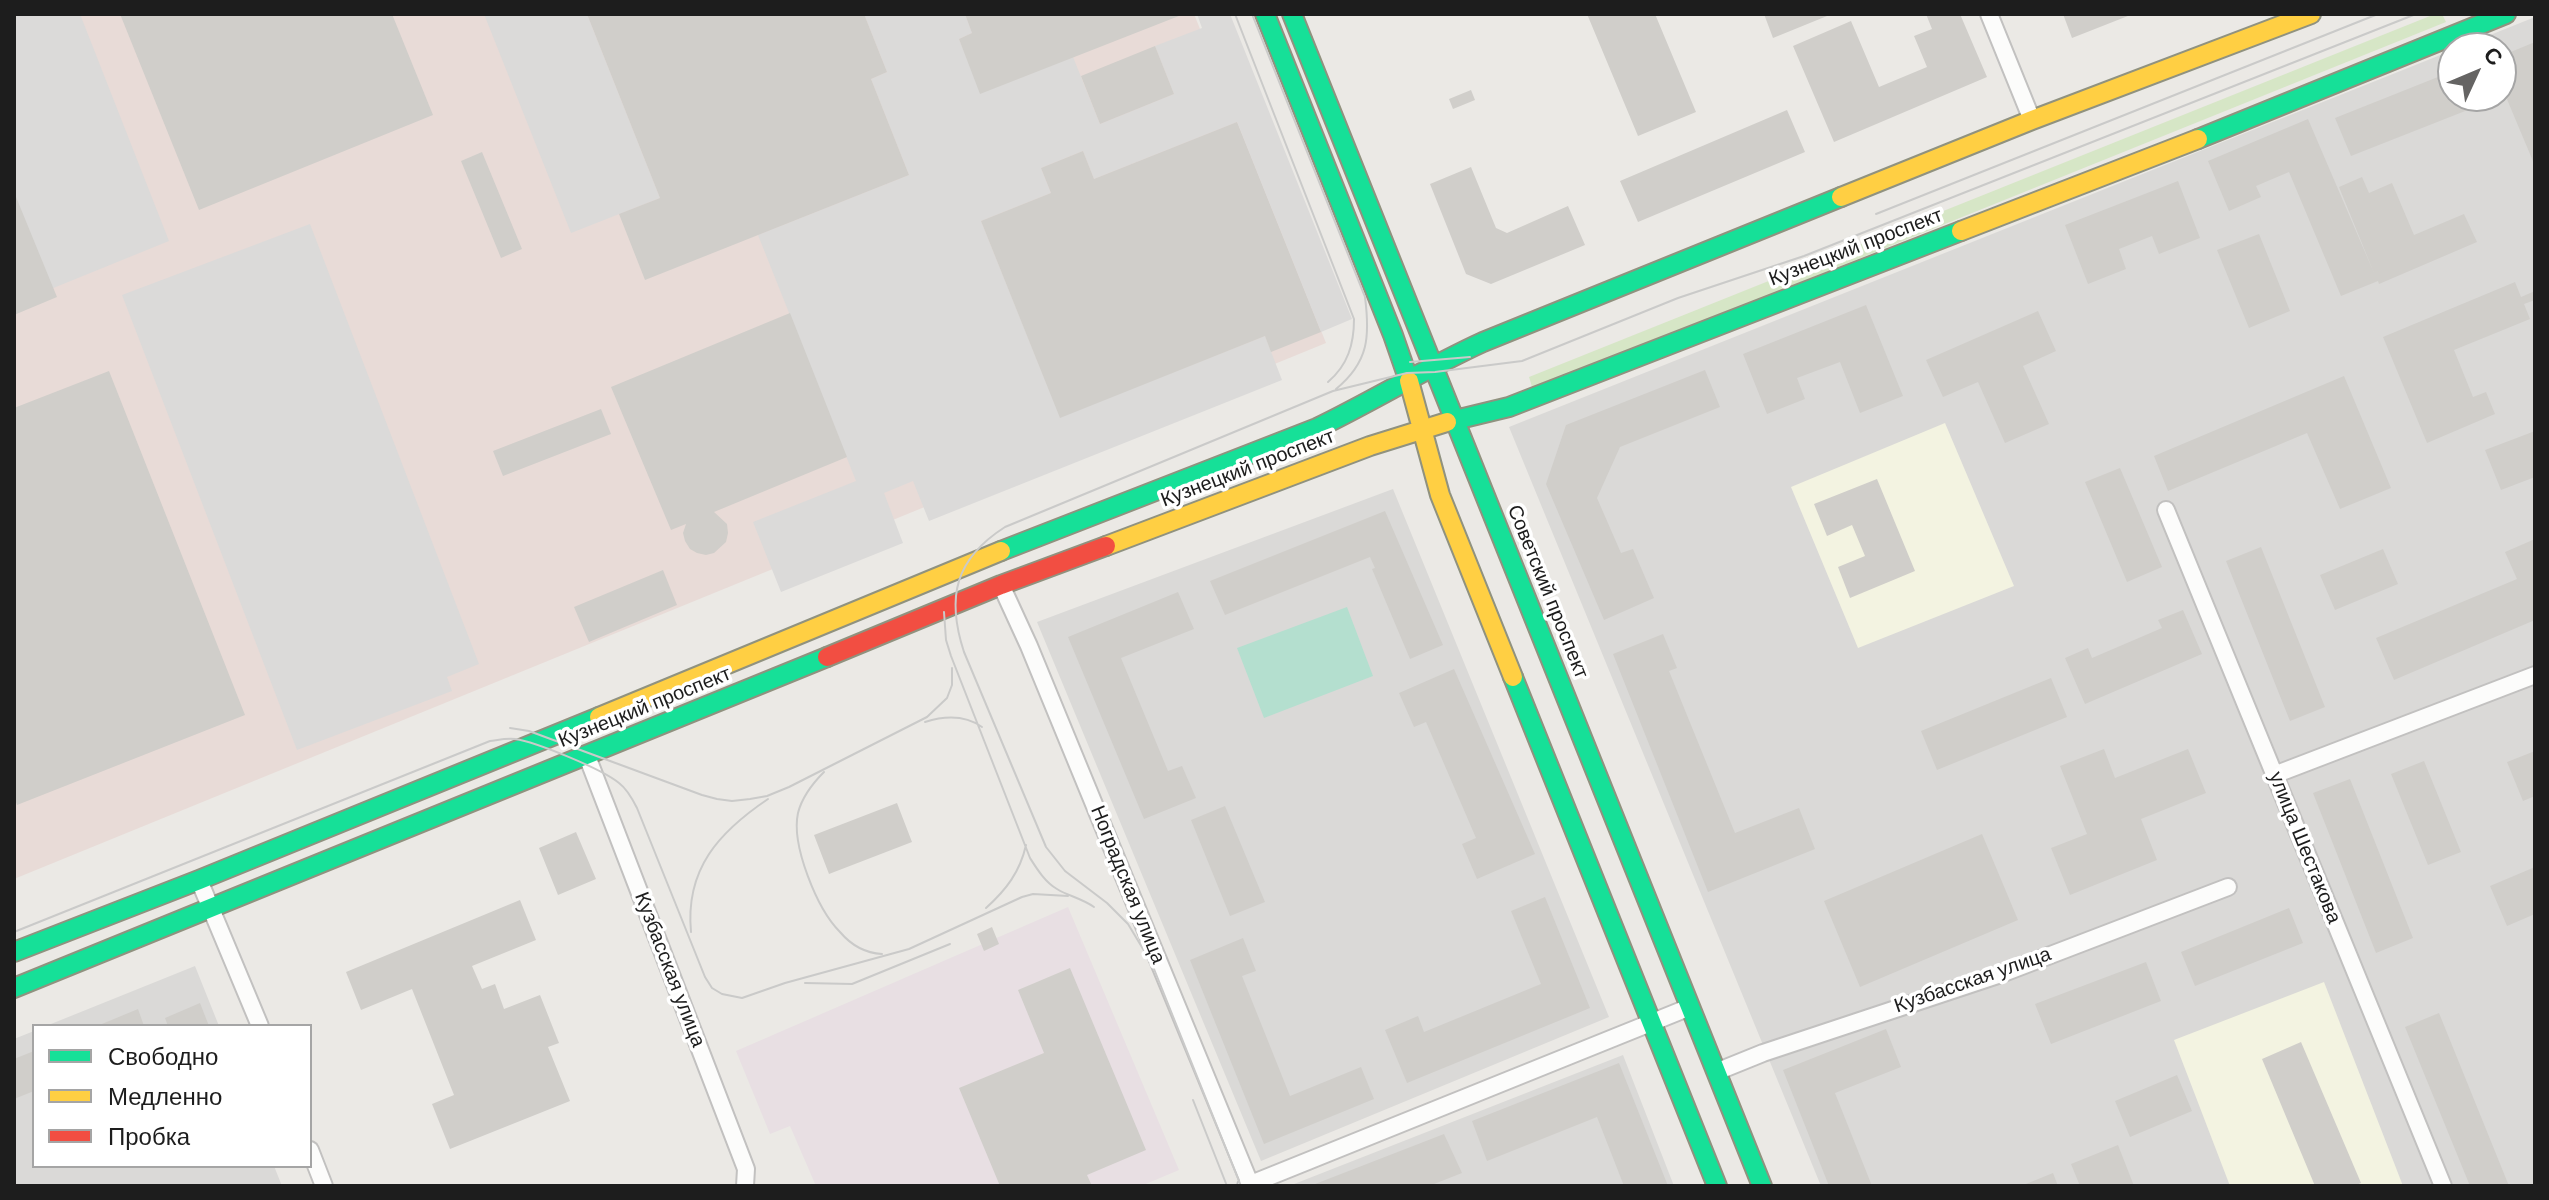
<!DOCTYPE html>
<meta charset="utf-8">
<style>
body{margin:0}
#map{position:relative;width:2549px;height:1200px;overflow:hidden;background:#ebe9e5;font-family:"DM Sans",sans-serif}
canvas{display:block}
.frame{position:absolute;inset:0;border:16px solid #1d1d1d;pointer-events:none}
.legend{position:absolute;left:32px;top:1024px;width:280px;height:144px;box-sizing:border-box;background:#fff;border:2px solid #a5a5a5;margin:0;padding:10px 14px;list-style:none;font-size:24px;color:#1d1d1d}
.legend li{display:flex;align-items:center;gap:16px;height:40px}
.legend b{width:40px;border:2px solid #a5a5a5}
.north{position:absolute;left:2437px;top:32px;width:80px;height:80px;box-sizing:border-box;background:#fff;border:2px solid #a5a5a5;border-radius:50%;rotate:46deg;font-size:22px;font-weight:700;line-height:32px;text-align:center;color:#1d1d1d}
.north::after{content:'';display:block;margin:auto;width:28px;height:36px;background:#656463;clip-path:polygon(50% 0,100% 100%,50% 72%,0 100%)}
</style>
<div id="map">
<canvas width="2549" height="1200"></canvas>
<div class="frame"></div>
<ul class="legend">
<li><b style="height:10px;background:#16e098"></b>Свободно</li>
<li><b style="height:10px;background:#ffcf43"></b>Медленно</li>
<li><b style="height:10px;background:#f24e42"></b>Пробка</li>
</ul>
<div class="north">С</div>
</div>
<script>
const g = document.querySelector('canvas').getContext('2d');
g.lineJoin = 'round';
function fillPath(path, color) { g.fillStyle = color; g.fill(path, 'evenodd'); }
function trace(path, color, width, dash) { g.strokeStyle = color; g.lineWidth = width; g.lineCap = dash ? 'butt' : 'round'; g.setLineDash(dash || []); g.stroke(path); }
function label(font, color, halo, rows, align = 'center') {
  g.font = font + ' "DM Sans",sans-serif'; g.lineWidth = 7; g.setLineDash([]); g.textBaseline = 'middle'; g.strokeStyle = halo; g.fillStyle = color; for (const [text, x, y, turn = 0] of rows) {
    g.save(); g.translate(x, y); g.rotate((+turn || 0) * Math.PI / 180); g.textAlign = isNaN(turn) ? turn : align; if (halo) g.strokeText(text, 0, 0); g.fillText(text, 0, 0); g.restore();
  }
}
const residential = new Path2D(`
 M2535 17V1186H1821L1509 427 2453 50V96H2501V48H2458Z
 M1393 489 1609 1017 1261 1161 1037 622Z
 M195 966 219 1026H46Z
 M34 1031V1166H274L282 1186H14V1039Z
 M1623 1055 1674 1186H1289Z`);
const commercial = new Path2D(`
 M14 14H1194L1326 343 14 879Z`);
const industrial = new Path2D(`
 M1068 907 1179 1170 1141 1186H816L790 1126 770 1134 736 1051Z`);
const education = new Path2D(`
 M1945 423 2014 586 1858 648 1791 487Z
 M2324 982 2403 1186H2230L2174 1040Z`);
const grass = new Path2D(`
 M2435 14H2442L2446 22 1533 390 1529 377Z`);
const pitch = new Path2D(`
 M1347 607 1373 676 1264 718 1237 648Z`);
const parking = new Path2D(`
 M14 14H80L169 241 14 304Z
 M484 14H587L660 198 571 233Z
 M864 14H965L972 33 959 39 981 93 1073 57 1100 124 1174 94 1155 46 1202 28 1197 14H1230L1352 319 1321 332 1237 122 1094 179 1083 151 1041 168 1051 193 981 221 1060 417 1265 336 1282 380 929 521 913 481 884 493 903 543 781 592 753 522 856 481 758 235 909 175 871 79 887 72Z
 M310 224 479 664 447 677 452 691 297 750 122 295Z`);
const building = new Path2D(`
 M120 14H392L433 115 199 210Z
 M587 14H864L887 72 871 79 909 175 645 280 619 214 660 198Z
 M965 14H1184L980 94 959 39 972 33Z
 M1587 14H1655L1696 112 1638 136Z
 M1764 14H1832L1773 38Z
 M1926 14H1960L1987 77 1834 142 1793 46 1851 21 1879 87 1927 67 1914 36 1932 29Z
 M2063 14H2133L2072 38Z
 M2535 42V166L2501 85V56Z
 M1155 46 1174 94 1100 124 1081 76Z
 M2453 71V96H2485L2488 102 2351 156 2335 118Z
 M1471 90 1475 100 1453 109 1449 99Z
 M1787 110 1805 152 1638 222 1620 181Z
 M2308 119 2374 273 2339 187 2362 177 2369 193 2392 183 2414 235 2464 214 2477 242 2379 284 2378 281 2341 296 2289 172 2256 186 2261 197 2229 211 2208 161Z
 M1237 122 1321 332 1271 352 1265 336 1060 418 981 221 1051 193 1041 168 1083 151 1094 179Z
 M482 152 522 249 501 258 461 161Z
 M1471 167 1496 228 1507 233 1568 206 1585 245 1491 284 1466 274 1430 184Z
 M2178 181 2200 238 2159 254 2152 236 2119 249 2126 269 2088 284 2065 225Z
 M14 192 57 297 14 315Z
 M2259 234 2290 311 2249 328 2217 250Z
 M2515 282 2521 297 2535 291V300L2524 304 2530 319 2454 350 2473 397 2486 392 2495 414 2427 443 2383 337Z
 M1866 305 1903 396 1860 413 1840 362 1797 378 1805 399 1767 414 1743 354Z
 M2038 311 2056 351 2023 366 2049 424 2005 443 1978 382 1943 397 1926 360Z
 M790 313 847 457 714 512 727 524 728 533 726 542 714 553 706 555 697 553 690 549 685 541 683 533 686 524 671 530 611 387Z
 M1705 370 1720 407 1620 447 1597 498 1621 553 1633 549 1654 598 1604 620 1546 484 1566 425Z
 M109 371 245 715 17 805 14 796V408Z
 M2344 376 2391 488 2340 509 2307 433 2168 491 2154 456Z
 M601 409 611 434 503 476 493 451Z
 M2535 431V477L2501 490 2485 450Z
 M2120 468 2162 567 2127 582 2085 482Z
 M1877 479 1915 571 1850 598 1838 567 1865 556 1852 525 1827 536 1814 504Z
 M1385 511 1443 645 1410 659 1372 569 1375 568 1370 557 1225 615 1210 581Z
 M2535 539V620L2394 680 2376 638 2517 579 2505 552Z
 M2261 547 2325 707 2290 721 2226 561Z
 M2383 549 2398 584 2335 610 2320 575Z
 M663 570 677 605 589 642 574 607Z
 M1178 592 1194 629 1121 658 1168 771 1182 766 1196 798 1144 819 1068 637Z
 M2183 610 2202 654 2085 704 2065 658 2088 648 2092 658 2162 628 2158 620Z
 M1663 634 1677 668 1669 671 1735 833 1799 808 1815 849 1708 892 1613 654Z
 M1454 669 1535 854 1477 879 1462 844 1476 838 1426 722 1414 727 1399 693Z
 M2051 678 2067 717 1937 770 1921 731Z
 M2104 749 2115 778 2188 749 2206 793 2141 819 2157 860 2070 895 2051 848 2087 834 2060 766Z
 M2535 751V796L2523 801 2507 762Z
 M2424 761 2461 852 2428 865 2391 774Z
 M2350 779 2413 938 2376 953 2313 793Z
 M897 803 912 842 829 874 814 835Z
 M1225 806 1265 902 1230 916 1191 820Z
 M576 832 596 879 558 895 539 848Z
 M1982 834 2018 920 1860 987 1824 901Z
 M2535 867V914L2507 926 2490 886Z
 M1545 897 1590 1008 1407 1083 1385 1030 1418 1016 1424 1032 1541 984 1511 911Z
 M520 900 536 940 472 966 482 989 495 984 504 1009 540 995 559 1043 548 1047 570 1101 450 1149 432 1104 454 1095 412 989 361 1010 346 972Z
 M2289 908 2303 943 2195 986 2181 952Z
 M992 927 999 944 984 951 977 934Z
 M1243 938 1256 971 1242 976 1290 1096 1361 1067 1374 1099 1264 1144 1190 960Z
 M2146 962 2161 1001 2051 1044 2035 1004Z
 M1070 968 1146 1150 1087 1175 1092 1186H1000L959 1088 1044 1053 1018 990Z
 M200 1003 209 1026H168L165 1018Z
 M138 1009 144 1026H97Z
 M2439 1013 2509 1186H2470L2405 1027Z
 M1886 1029 1901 1067 1835 1093 1872 1186H1829L1783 1070Z
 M2301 1042 2361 1183 2354 1186H2315L2262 1059Z
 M34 1051V1091L14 1099V1059Z
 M1619 1063 1668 1186H1624L1597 1117 1487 1161 1472 1121Z
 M2177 1075 2192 1111 2130 1137 2115 1101Z
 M1444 1134 1462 1173 1429 1186H1310Z
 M2118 1145 2134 1186H2080L2071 1164Z
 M2053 1173 2058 1186H2021Z`);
const street = new Path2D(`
 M1989 14 2032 120
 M2166 510 2443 1186
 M1001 585 1029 646 1251 1186
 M587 756 746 1169 745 1186
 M2274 775 2535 675
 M199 880 260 1026
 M1716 1072 1763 1053 2001 974 2228 887
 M310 1150 324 1186
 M1246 1186 1690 1007`);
const fast = new Path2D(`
 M1265 14 1393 335 1409 381
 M1292 14 1433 366
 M2198 139 2506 14
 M1433 366 1762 1186
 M1447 422 1509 407 1961 231
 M1001 551 1317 428C1373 401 1426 368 1483 342L1841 197
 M1513 677 1717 1186
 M14 952 199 880 599 717
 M14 988 827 657`);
const slow = new Path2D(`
 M1841 197 2032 120 2311 14
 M1961 231 2198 139
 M1409 381 1440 495 1513 677
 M1106 546 1370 446 1447 422
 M599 717 1001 551`);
const jam = new Path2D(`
 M827 657 1001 585 1106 546`);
const tram = new Path2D(`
 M1235 14 1354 319C1354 344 1348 365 1328 382
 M1252 14 1365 297C1370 336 1369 362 1336 389
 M1876 214 2378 14
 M1410 362 1470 357
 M944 612 946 640 951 656 1030 858C1037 869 1045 882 1057 889 1068 896 1081 898 1094 907
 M925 722C944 716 965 715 982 727
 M510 728 529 731 702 795 717 799 732 801 750 799 767 796 789 787 927 717 947 698 952 685V668
 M824 772C812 784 802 797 798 813 791 845 817 909 840 932 851 945 865 953 882 954
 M986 908C1006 890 1020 872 1026 845
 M14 932 490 741C498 740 506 738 515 739 536 742 602 769 619 783 627 789 632 798 637 808L705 977 712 988 722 994 742 998 785 983 909 949 1022 897 1033 894 1068 896
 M691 932C685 869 719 832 768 799
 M805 983 852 984 950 944
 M1193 1100 1227 1186
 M1241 1186 1152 964 1128 924 1107 903 1065 871 1046 847 964 652C946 597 955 559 1005 527L1333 391 1407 373 1435 372 1522 361 1678 298 1804 256 2416 14`);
const streetNames = [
 ["Кузнецкий проспект",1856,248,-21],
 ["Кузнецкий проспект",1248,469,-21],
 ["Советский проспект",1547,592,68],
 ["Кузнецкий проспект",645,708,-22],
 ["улица Шестакова",2304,848,68],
 ["Ноградская улица",1127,885,68],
 ["Кузбасская улица",669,970,69],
 ["Кузбасская улица",1973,981,-19]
];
fillPath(residential, '#dad9d7');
fillPath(commercial, '#e8dbd7');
fillPath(industrial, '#e8dfe3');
fillPath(education, '#f3f3e1');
fillPath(grass, '#d6e6c6');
fillPath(pitch, '#b4dfcf');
fillPath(parking, '#dbdad9');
fillPath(building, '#d0ceca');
trace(street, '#c2c1c0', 20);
trace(fast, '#90927f', 22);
trace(slow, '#90927f', 22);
trace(jam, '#90927f', 22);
trace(street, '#fcfcfb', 16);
trace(fast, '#16e098', 18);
trace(slow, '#ffcf43', 18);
trace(jam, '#f24e42', 18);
trace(tram, '#cacac9', 2);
label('20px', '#1d1d1d', '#fff', streetNames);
</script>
